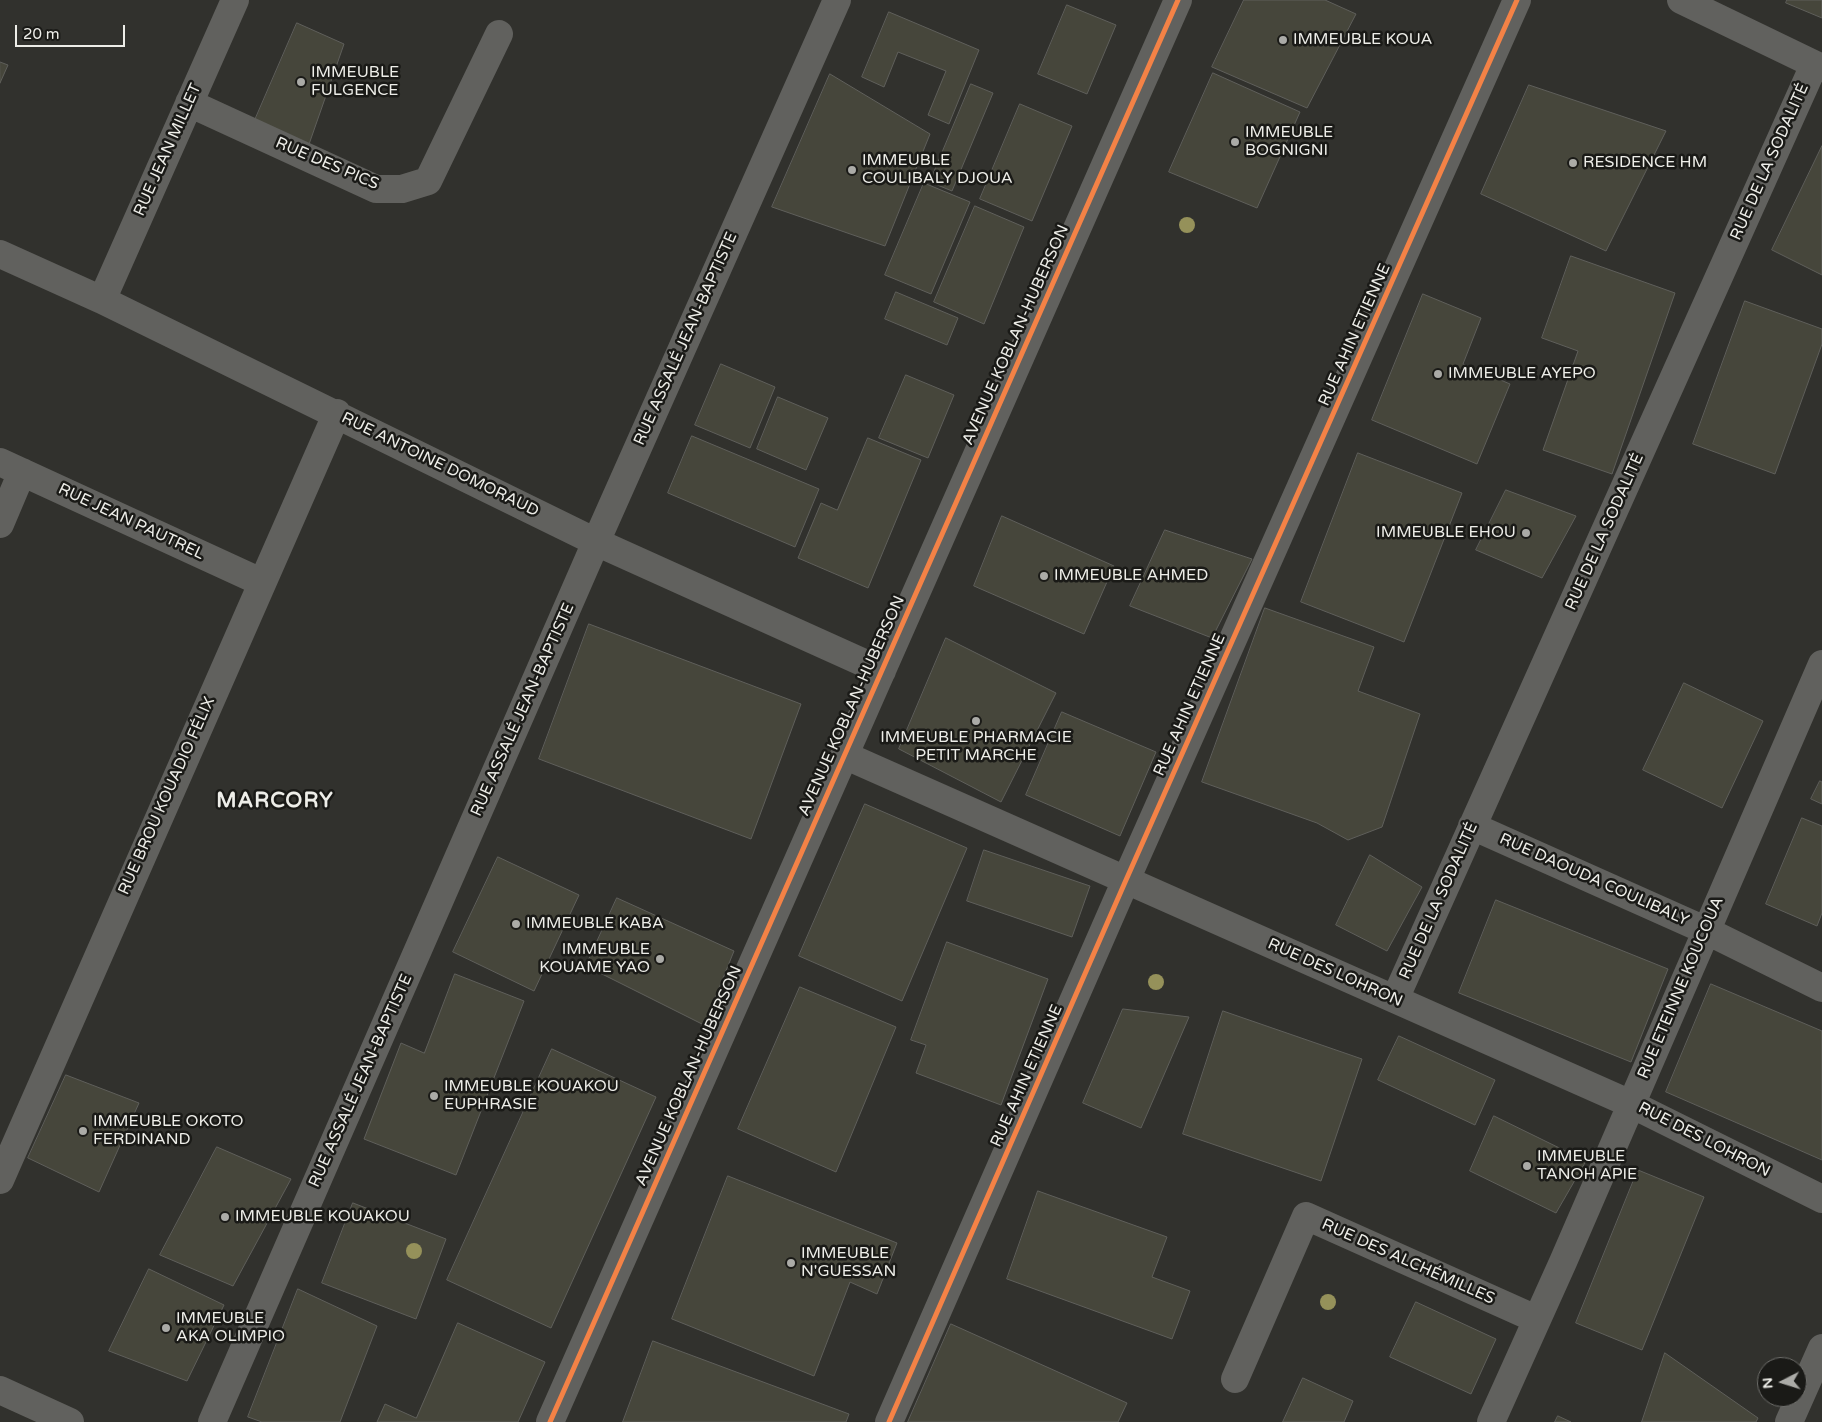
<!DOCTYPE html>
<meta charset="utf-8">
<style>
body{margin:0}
#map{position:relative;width:1822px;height:1422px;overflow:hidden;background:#31312d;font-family:"Varela Round",sans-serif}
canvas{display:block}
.north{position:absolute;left:1757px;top:1357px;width:50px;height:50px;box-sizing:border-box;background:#1a1a17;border:1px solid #6e6e6b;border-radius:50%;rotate:265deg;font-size:14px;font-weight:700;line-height:20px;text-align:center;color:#edede8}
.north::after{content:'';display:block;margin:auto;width:18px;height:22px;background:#ababa7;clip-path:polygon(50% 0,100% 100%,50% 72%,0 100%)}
.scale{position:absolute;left:15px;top:25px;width:110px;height:22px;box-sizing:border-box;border:2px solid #edede8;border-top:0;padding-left:6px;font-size:15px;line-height:18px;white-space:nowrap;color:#edede8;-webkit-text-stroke:4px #1a1a17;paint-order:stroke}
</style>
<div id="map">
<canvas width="1822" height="1422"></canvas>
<div class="north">N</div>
<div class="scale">20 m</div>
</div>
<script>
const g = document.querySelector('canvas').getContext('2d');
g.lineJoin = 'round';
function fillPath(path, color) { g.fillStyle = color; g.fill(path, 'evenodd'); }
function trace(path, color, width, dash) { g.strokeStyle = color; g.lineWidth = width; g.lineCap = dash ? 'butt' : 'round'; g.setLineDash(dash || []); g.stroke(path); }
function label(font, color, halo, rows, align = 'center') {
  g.font = font + ' "Varela Round",sans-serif'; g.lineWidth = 5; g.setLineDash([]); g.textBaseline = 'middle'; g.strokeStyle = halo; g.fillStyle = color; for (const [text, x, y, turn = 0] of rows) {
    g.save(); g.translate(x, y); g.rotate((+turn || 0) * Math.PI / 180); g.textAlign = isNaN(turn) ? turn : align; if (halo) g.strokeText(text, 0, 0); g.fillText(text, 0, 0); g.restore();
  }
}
const building = new Path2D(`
 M1244 0H1325L1356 14 1307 108 1212 67Z
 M1787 0H1822V18L1786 3Z
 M1067 5 1116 25 1087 94 1038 74Z
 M889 12 979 50 949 124 928 115 946 71 898 52 884 87 862 77Z
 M297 23 344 44 307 150 255 120Z
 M0 62 8 65 0 83Z
 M1213 73 1300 112 1257 208 1169 172Z
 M830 74 930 134 885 246 772 207Z
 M971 84 993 93 952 191 930 182Z
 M1529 85 1666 131 1606 251 1481 194Z
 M1020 104 1072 126 1032 221 980 199Z
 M1822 146V275L1772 250Z
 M924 183 970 202 931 294 885 275Z
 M975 206 1024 227 984 324 934 302Z
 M1571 256 1675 293 1612 474 1543 450 1578 351 1542 338Z
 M896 292 958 318 947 345 885 319Z
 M1423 294 1481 318 1463 364 1510 384 1477 464 1372 420Z
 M1745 301 1822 329V344L1775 474 1693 444Z
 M721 364 775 387 750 448 695 425Z
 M906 375 954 395 928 458 879 438Z
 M778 397 828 418 806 470 757 449Z
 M692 436 819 489 795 547 668 493Z
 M868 438 921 460 868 588 798 558 821 503 837 510Z
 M1358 453 1462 493 1404 642 1301 602Z
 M1506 490 1576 516 1542 578 1476 550Z
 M1002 516 1114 566 1084 634 974 586Z
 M1165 530 1252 559 1212 638 1130 606Z
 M1265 608 1374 647 1358 691 1420 714 1382 827 1348 840 1317 823 1202 782Z
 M589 624 801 704 751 839 539 759Z
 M946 638 1056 693 1001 802 899 749Z
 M1684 683 1763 721 1722 808 1643 770Z
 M1062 712 1156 752 1120 836 1026 795Z
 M1820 781 1822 782V804L1811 799Z
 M865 804 967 848 902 1001 799 956Z
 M1802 818 1822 826V913L1817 926 1766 904Z
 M984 850 1090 886 1072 937 967 901Z
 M1370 855 1422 887 1387 951 1336 925Z
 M498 857 579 895 534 991 453 952Z
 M617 898 734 951 704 1025 586 966Z
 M1496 900 1668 969 1631 1062 1459 993Z
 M947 942 1048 979 1001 1105 916 1073 926 1045 911 1040Z
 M455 974 524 1001 456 1175 364 1139 401 1043 424 1053Z
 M1711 984 1822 1031V1160L1666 1092Z
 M800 987 896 1027 836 1172 738 1129Z
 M1123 1009 1189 1017 1141 1128 1083 1103Z
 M1223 1011 1362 1059 1321 1181 1183 1134Z
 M1399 1036 1495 1080 1475 1125 1378 1080Z
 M552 1049 656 1097 551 1328 447 1280Z
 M66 1075 139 1103 99 1192 28 1158Z
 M1494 1116 1586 1161 1556 1213 1470 1171Z
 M217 1147 291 1179 233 1286 160 1255Z
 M1638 1170 1704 1197 1642 1350 1576 1323Z
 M728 1176 897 1243 877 1294 850 1282 814 1376 672 1319Z
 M1038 1191 1167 1237 1152 1277 1190 1291 1172 1339 1007 1279Z
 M353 1203 446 1239 416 1319 322 1283Z
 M149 1269 224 1305 187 1381 109 1351Z
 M298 1289 377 1326 340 1422H262L248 1417Z
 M1416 1302 1496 1339 1471 1394 1390 1357Z
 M458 1323 545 1362 518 1422H377L385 1404 416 1418Z
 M951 1324 1127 1403 1118 1422H908Z
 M653 1341 849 1414 846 1422H623Z
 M1665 1353 1758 1418 1756 1422H1642Z
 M1303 1378 1353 1401 1344 1422H1283Z
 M1558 1416 1571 1422H1555Z`);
const minor = new Path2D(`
 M1681 0 1822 68
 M189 103 376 189H402L428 181 499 34
 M0 254 102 300 596 542 882 671
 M102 300 235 0
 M0 462 261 582
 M0 524 22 472
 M844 755 1631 1104 1822 1199
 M1472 826 1705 930 1822 988
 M1395 999 1814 65
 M0 1180 337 413
 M1235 1379 1306 1216 1536 1319
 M0 1390 70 1422
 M212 1422 596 542 837 0
 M550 1422 1178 0
 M889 1422 1126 880 1517 0
 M1491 1422 1563 1262 1822 664
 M1789 1422 1822 1348`);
const cycleway = new Path2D(`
 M550 1422 1178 0
 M889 1422 1126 880 1517 0`);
const trees = [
 [1187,225],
 [1156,982],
 [414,1251],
 [1328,1302]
];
const markers = [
 [1283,40,5,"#ababa7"],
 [301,82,5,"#ababa7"],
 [1235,142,5,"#ababa7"],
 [1573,163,5,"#ababa7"],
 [852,170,5,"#ababa7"],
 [1438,374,5,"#ababa7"],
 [1526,533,5,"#ababa7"],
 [1044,576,5,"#ababa7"],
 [976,721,5,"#ababa7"],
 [516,924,5,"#ababa7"],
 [660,959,5,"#ababa7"],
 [434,1096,5,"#ababa7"],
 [83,1131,5,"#ababa7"],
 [1527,1166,5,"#ababa7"],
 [225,1217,5,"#ababa7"],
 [791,1263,5,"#ababa7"],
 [166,1328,5,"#ababa7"]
];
const poiNames = [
 ["IMMEUBLE KOUA",1293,40],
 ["IMMEUBLE",311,73],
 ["FULGENCE",311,91],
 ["IMMEUBLE",1245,133],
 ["BOGNIGNI",1245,151],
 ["IMMEUBLE",862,161],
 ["COULIBALY DJOUA",862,179],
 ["RESIDENCE HM",1583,163],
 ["IMMEUBLE AYEPO",1448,374],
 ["IMMEUBLE EHOU",1516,533,"right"],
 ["IMMEUBLE AHMED",1054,576],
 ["IMMEUBLE PHARMACIE",976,738,"center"],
 ["PETIT MARCHE",976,756,"center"],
 ["IMMEUBLE KABA",526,924],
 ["IMMEUBLE",650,950,"right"],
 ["KOUAME YAO",650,968,"right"],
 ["IMMEUBLE KOUAKOU",444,1087],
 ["EUPHRASIE",444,1105],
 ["IMMEUBLE OKOTO",93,1122],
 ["FERDINAND",93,1140],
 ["IMMEUBLE",1537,1157],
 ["TANOH APIE",1537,1175],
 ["IMMEUBLE KOUAKOU",235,1217],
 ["IMMEUBLE",801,1254],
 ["N'GUESSAN",801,1272],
 ["IMMEUBLE",176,1319],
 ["AKA OLIMPIO",176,1337]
];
const streetNames = [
 ["RUE JEAN MILLET",168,150,-66],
 ["RUE DE LA SODALITÉ",1770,162,-66],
 ["RUE DES PICS",327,164,23],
 ["AVENUE KOBLAN-HUBERSON",1016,335,-66],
 ["RUE AHIN ETIENNE",1355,335,-66],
 ["RUE ASSALÉ JEAN-BAPTISTE",686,339,-66],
 ["RUE ANTOINE DOMORAUD",440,465,26],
 ["RUE JEAN PAUTREL",131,522,25],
 ["RUE DE LA SODALITÉ",1605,532,-66],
 ["RUE AHIN ETIENNE",1190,705,-66],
 ["AVENUE KOBLAN-HUBERSON",852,706,-66],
 ["RUE ASSALÉ JEAN-BAPTISTE",523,710,-66],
 ["RUE BROU KOUADIO FÉLIX",167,796,-66],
 ["RUE DAOUDA COULIBALY",1594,880,24],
 ["RUE DE LA SODALITÉ",1439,901,-66],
 ["RUE DES LOHRON",1335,973,24],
 ["RUE ETEINNE KOUCOUA",1681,988,-67],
 ["AVENUE KOBLAN-HUBERSON",689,1076,-66],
 ["RUE AHIN ETIENNE",1027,1076,-66],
 ["RUE ASSALÉ JEAN-BAPTISTE",361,1081,-66],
 ["RUE DES LOHRON",1704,1140,27],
 ["RUE DES ALCHÉMILLES",1408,1262,24]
];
const districtNames = [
 ["MARCORY",275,801]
];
fillPath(building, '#46463b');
trace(building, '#5f5f5b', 1);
trace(minor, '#61615e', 28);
trace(cycleway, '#f48246', 5);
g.fillStyle = '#95915a';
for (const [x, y] of trees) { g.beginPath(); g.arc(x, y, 8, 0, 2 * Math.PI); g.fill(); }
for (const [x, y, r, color] of markers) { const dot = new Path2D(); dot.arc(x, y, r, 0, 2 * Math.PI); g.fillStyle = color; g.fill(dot); trace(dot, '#1a1a17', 2); }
label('16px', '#edede8', '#1a1a17', poiNames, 'left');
label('16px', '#edede8', '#1a1a17', streetNames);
g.letterSpacing = '1px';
label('bold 21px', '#edede8', '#1a1a17', districtNames);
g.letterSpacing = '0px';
</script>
